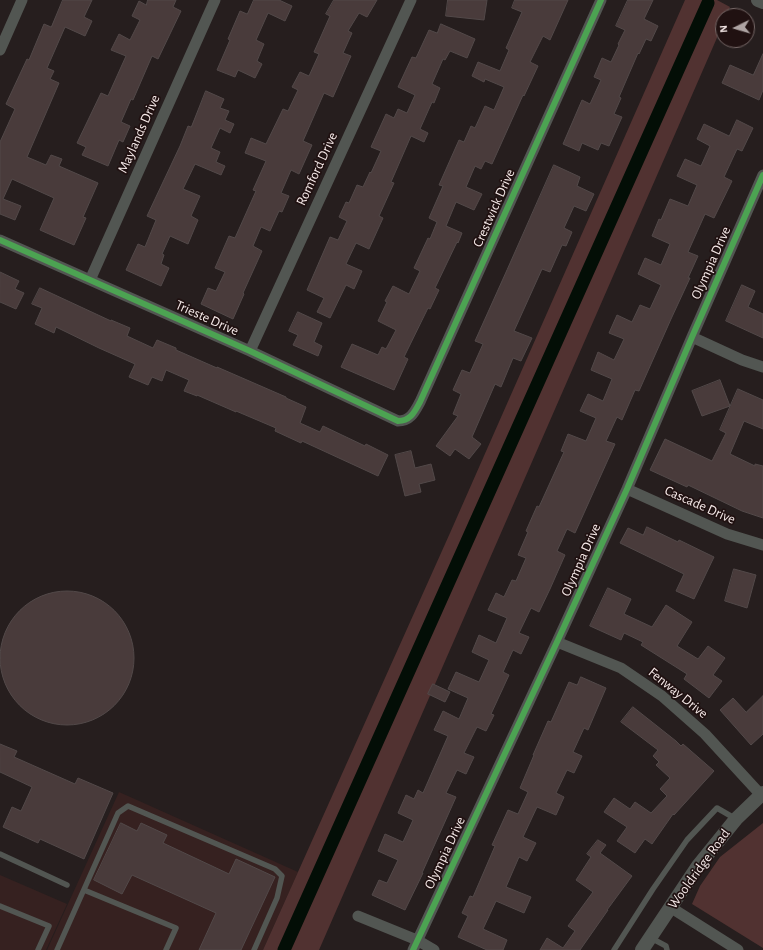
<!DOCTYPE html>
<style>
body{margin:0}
#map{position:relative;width:763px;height:950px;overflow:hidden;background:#261e1e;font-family:"Alegreya Sans",sans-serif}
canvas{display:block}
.north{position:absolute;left:715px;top:8px;width:40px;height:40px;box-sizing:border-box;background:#201111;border:1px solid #766867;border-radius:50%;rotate:265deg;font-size:11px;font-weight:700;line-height:16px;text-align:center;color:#f6eae9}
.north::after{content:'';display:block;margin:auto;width:14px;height:18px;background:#ada3a2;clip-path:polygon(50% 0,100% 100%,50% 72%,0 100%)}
</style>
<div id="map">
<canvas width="763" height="950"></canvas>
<div class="north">N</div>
</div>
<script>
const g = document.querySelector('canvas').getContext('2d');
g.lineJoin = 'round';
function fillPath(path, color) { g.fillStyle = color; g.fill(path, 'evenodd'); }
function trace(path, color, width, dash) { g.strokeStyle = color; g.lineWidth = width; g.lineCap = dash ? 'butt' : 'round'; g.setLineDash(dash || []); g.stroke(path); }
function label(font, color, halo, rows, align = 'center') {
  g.font = font + ' "Alegreya Sans",sans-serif'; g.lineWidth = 3.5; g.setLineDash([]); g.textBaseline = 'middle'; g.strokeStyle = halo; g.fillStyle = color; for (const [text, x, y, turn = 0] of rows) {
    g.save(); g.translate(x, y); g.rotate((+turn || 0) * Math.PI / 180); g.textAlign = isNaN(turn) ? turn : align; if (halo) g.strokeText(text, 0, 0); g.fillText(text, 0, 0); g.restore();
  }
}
const built = new Path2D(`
 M119 792 298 872 263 950H47Z
 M0 875 67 904 46 950H0Z`);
const green = new Path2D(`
 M685 0H717L730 7 726 16H723V24L319 950H263L450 533Z
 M763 823V948L692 904 700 886 720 857Z`);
const canal = new Path2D(`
 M284 950 708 3`);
const building = new Path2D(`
 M63 0H92L84 17 92 21 85 36 65 27 47 68 54 71 50 79 59 83 27 157 46 165 51 155 62 159 59 166 98 183 83 217 86 218 74 245 40 230 54 198 12 179 3 199 21 206 15 220 0 214V142L15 109 6 104 27 59 29 60 44 24 51 27Z
 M148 0H176L173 7 181 11 158 59 152 56 133 100 131 99 121 122 130 126 123 142 119 140 108 166 82 155 86 147 77 143 101 93 108 96 126 56 111 50 119 34 130 40 140 20 132 16 139 1 146 5Z
 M254 0H279L292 6 285 21 268 13 256 40 264 44 257 61 262 64 255 78 238 70 235 77 217 70 230 40 228 39 240 11 247 14Z
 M334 0H377L367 17 359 13 348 31 352 33 343 53 351 56 333 97 324 93 303 141 312 145 299 174 291 170 281 193 289 196 282 212 279 211 270 231 261 227 253 246 262 251 243 293 244 294 233 319 201 304 208 288 216 291 225 272 215 268 229 236 235 238 256 191 253 190 266 161 245 153 251 138 266 144 283 109 288 111 298 90 292 87 300 72 309 76 319 54 314 52 330 16 326 14Z
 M448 0H487L484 20 446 16Z
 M515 0H568L550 40 543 36 530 62 538 66 524 96 523 95 492 164 485 161 481 169 475 166 466 187 482 194 474 210 456 202 446 226 462 233 458 243 457 242 435 288 439 290 430 309 428 308 404 357 408 359 394 390 341 367 352 344 378 355 382 347 386 349 396 330 378 321 387 302 385 301 393 286 409 294 420 271 414 268 428 238 430 239 437 222 429 218 443 186 439 185 459 140 464 142 471 126 475 128 485 106 494 110 504 87 485 79 484 82 472 76 478 62 500 71 509 50 506 48 522 12 512 8Z
 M628 0H653L644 19 658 26 651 41 646 39 639 54 638 53 619 97 621 98 614 114 622 117 609 146 601 143 598 150 582 143 579 151 563 144 582 100 590 104 601 80 594 77 602 58 611 62 619 45 618 44 625 30 616 26Z
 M441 24 475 39 467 58 450 51 445 60 443 59 432 84 440 88 434 103 432 102 420 129 428 133 424 142 411 136 391 182 394 183 379 216 383 218 369 249 356 243 346 264 362 271 354 289 346 285 330 318 317 312 324 298 307 290 330 237 338 240 347 221 339 217 346 202 349 203 357 185 363 187 370 172 371 173 381 151 371 147 386 114 394 118 398 109 407 113 415 95 398 87 412 57 416 58 429 30 437 33Z
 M763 54V90L759 100 722 83 730 65 753 75Z
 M206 91 224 99 220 108 229 111 225 120 234 124 230 133 220 128 211 148 220 152 216 162 225 166 221 175 195 164 183 189 200 196 191 216 198 220 188 244 170 236 162 254 164 255 161 264 169 268 161 286 126 270 138 244 145 247 156 220 147 216 180 146 188 126 191 127Z
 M737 120 753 128 742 151 737 149 724 177 732 181 714 218 705 214 688 252 698 256 688 278H690L671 319 639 391 635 390 622 420 617 417 606 441 615 444 575 533 567 529 557 551 565 555 550 589 539 612 531 608 519 633 529 637 521 654 513 650 503 672 509 675 491 714 494 715 486 731 477 727 464 753 474 757 466 774 457 770 446 793 456 797 422 873H423L405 910 372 895 379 880 387 883 398 860 378 851 385 834 403 842 413 820 398 813 406 795 414 799 418 790 423 793 448 736 434 730 443 711 459 719 468 698 448 689 456 672 479 682 489 660 472 652 479 635 496 643 507 618 488 610 496 593 504 597 512 580 516 581 526 558 518 555 528 532 526 531 537 506 539 507 564 452 561 451 568 434 586 441 596 418 580 411 588 394 603 401 612 379 591 370 598 352 614 360 624 339 609 333 617 315 632 322 640 305 650 309 661 285 638 274 645 258 661 265 670 244 652 236 659 219 661 220 670 199 688 206 697 185 677 176 685 159 701 166 710 146 697 139 704 124 729 136Z
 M554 165 580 177 577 186 594 194 586 211 574 206 564 228 572 232 566 246 562 245 550 272 542 269 514 331 532 338 521 361 513 358 501 387 495 384 472 437 481 444 469 459 455 449 450 456 436 446 458 416 453 414 461 394 453 390 462 370 470 373 483 344 475 341 507 270Z
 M0 272 19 281 15 289 24 293 16 309 0 302Z
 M742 285 755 291 748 307 763 314V338L726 321Z
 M40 288 111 321V320L130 328 127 336 153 348 157 340 176 348V350L217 368V367L286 397V398L306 407 300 423 320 432 323 426 365 446 366 444 388 455 378 476 302 441 301 443 275 431 276 428 236 411V412L197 395V396L184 391 189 380 166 370 162 381 152 377 148 385 129 377 135 364 99 348 56 327 54 333 35 324 42 308 32 304Z
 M298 312 322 323 314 342 322 346 318 356 293 345 298 335 289 331Z
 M720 380 730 406 702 416 692 391Z
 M738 389 763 400V429L744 421 730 454 755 466V464L763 466V518L742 511 688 485 687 487 650 470 665 439 712 461 726 433 720 430Z
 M411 451 415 468 431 464 435 480 419 484 421 492 405 496 395 455Z
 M647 527 678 542 679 540 714 557 694 599 676 591 684 574 620 543 628 528 643 535Z
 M734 569 756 575 747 608 725 601Z
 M608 588 631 599 624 614 652 627 666 605 692 622 677 646 698 659 708 646 725 658 713 675 722 681 709 698 684 679 687 674 641 645 643 642 624 633 621 640 590 626Z
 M0 658a67 67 0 1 1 134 0a67 67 0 1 1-134 0Z
 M581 677 606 688 588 730 584 728 573 752 582 756 574 773 567 770 556 793 564 797 556 815 537 807 523 837 536 843 527 861 519 857 506 887 531 897 524 913 496 901 483 929 507 940 503 950H487L458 937 468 916 462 913 470 896 473 897 495 846 492 845 508 810 518 814 528 792 520 788 534 755H533L548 721 551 722 569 682 577 685Z
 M433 684 450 692 445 702 428 694Z
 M763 696V734L751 745 720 710 733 698 746 712Z
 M633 707 676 741 681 746 683 744 714 771 674 815 673 814 652 844 645 839 635 853 617 841 627 827 604 812 614 798 630 809 635 802 651 813 667 796 660 789 670 778 656 765 659 762 653 756 658 750 621 722Z
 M0 744 17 751 14 757 75 784 78 778 113 793 84 859 40 839 38 843 3 827 12 807 21 811 32 787 0 772Z
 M121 823 137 831 141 823 167 835 163 843 229 874 236 859 275 877 241 950H199L216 913 132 875 122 894 94 880Z
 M598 840 606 845 600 853 632 876 607 910H608L580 950H540L547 938 563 948 575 931 568 926 593 892 576 880 591 857 587 854Z`);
const service = new Path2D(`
 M0 854 67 885
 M84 890 176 928 166 950
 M0 906 49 926 38 950
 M651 938 666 946 667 950
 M57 950 118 813 128 806 275 869 282 876 277 898 254 950
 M614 950 653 889 687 840 717 808 736 819`);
const minor = new Path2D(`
 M0 50 22 0
 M0 240 250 351 398 421C411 421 415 411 420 402L601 0
 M90 280 215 0
 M692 337 742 360 763 367
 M250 351 411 0
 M627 489 727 534 763 545
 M557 642 621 668 662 696 705 734 761 795
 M670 907 738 950
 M358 916 417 940 434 950
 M413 950 557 642 627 489 692 337 763 175`);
const tertiary = new Path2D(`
 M758 0 763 2
 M642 950 698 866 736 819 763 793`);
const cycleway = new Path2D(`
 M0 240 250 351 398 421C411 421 415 411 420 402L601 0
 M413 950 557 642 627 489 692 337 763 175`);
const streetNames = [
 ["Maylands Drive",139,134,-66],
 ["Romford Drive",317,169,-65],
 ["Crestwick Drive",494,208,-66],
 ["Olympia Drive",711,263,-66],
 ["Trieste Drive",207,318,24],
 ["Cascade Drive",700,505,24],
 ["Olympia Drive",581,560,-66],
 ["Fenway Drive",678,693,39],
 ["Olympia Drive",445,853,-65],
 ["Wooldridge Road",699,869,-54]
];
fillPath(built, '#362120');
fillPath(green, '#513231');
trace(canal, '#030e06', 13);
fillPath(building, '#493b3b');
trace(building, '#524949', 1);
trace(service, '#525652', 5.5);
trace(minor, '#525652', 11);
trace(tertiary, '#525652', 14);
trace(cycleway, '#4ca352', 6);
label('14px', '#f6eae9', '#201111', streetNames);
</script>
